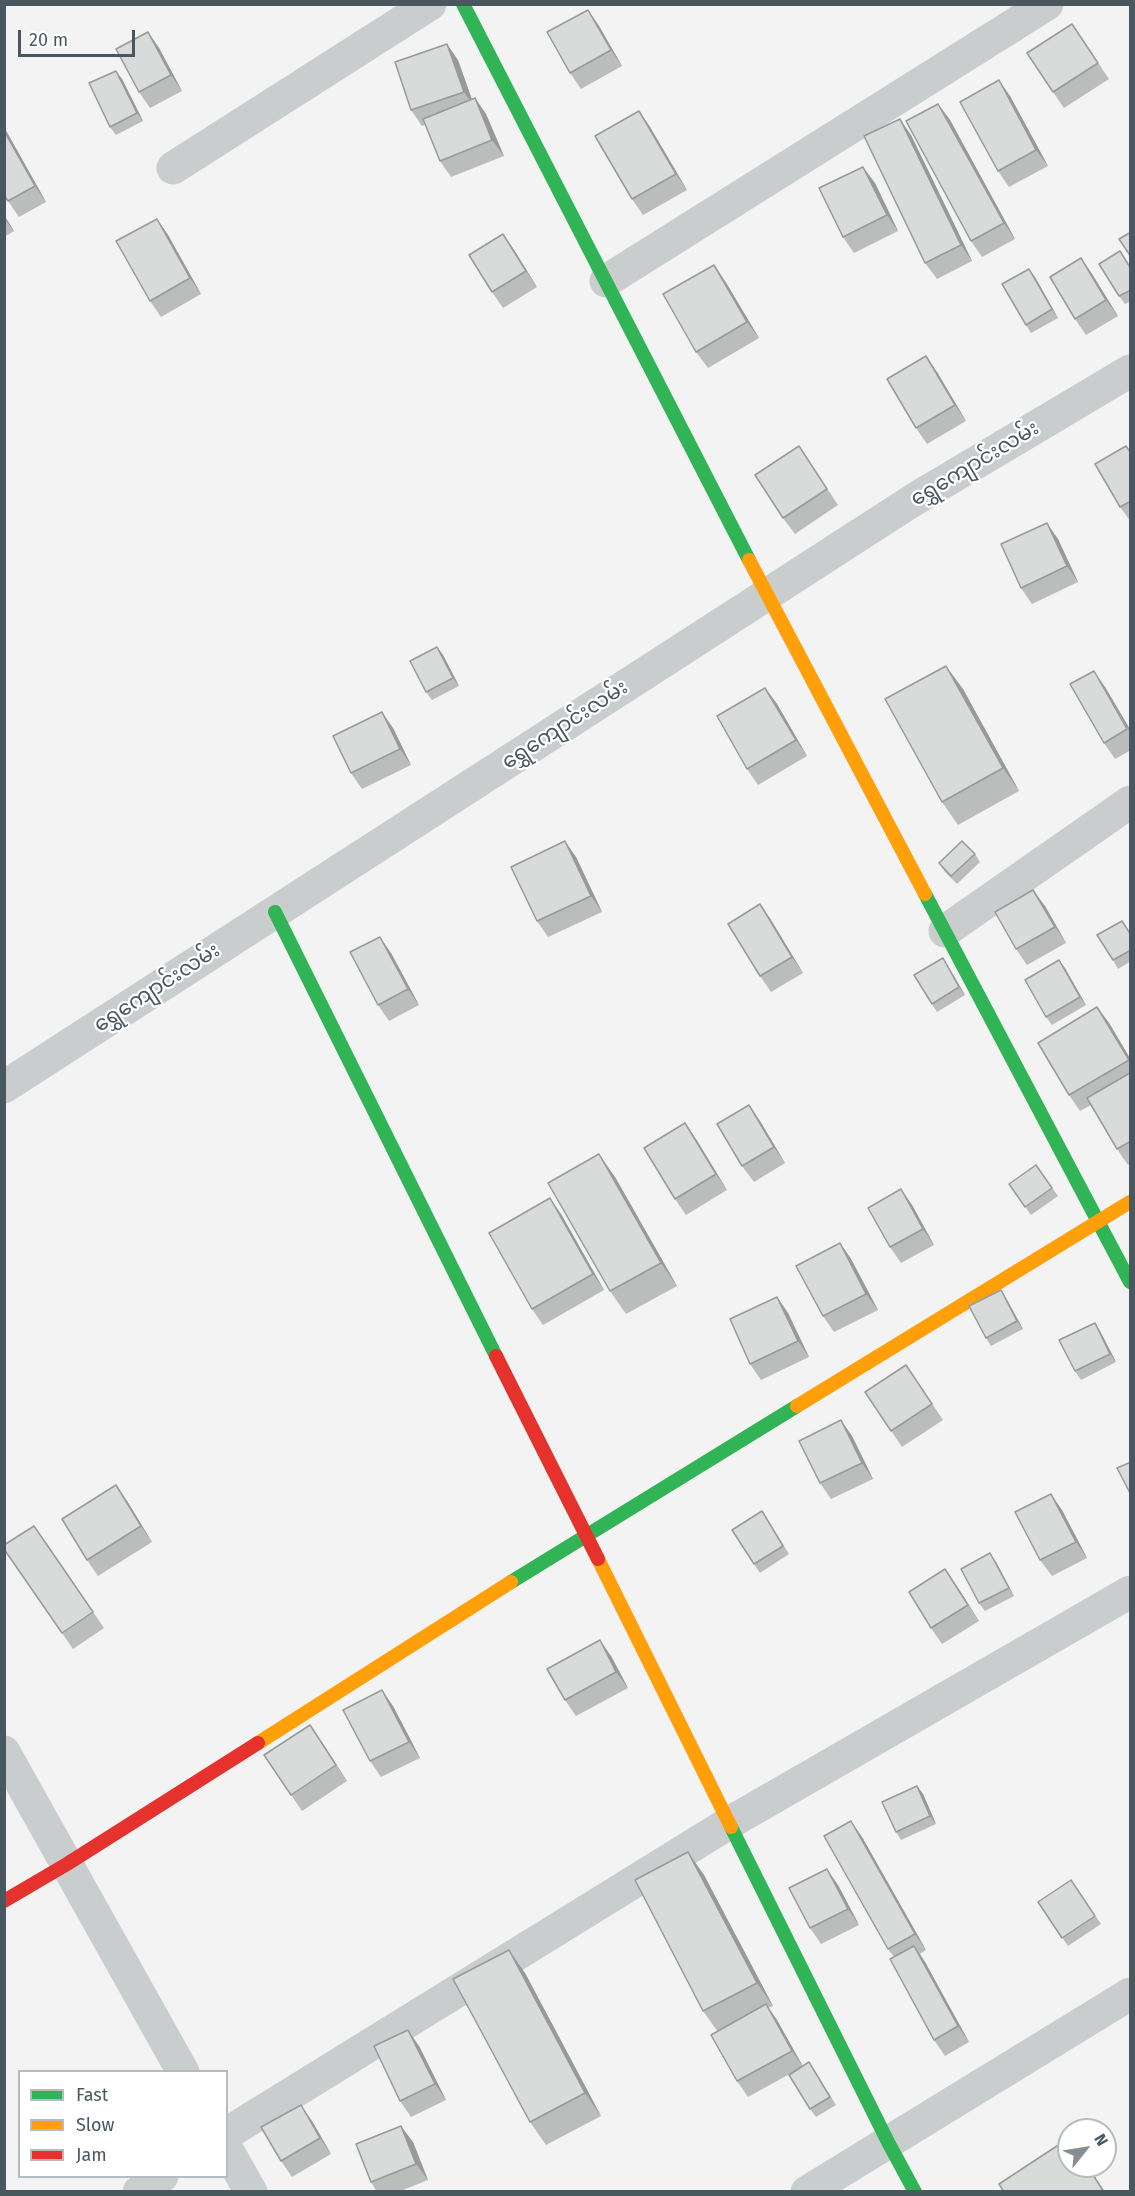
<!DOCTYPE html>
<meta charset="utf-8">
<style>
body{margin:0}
#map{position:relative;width:1135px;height:2196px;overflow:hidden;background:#f3f3f3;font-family:"Fira Sans",sans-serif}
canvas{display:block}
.frame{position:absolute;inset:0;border:6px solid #49585f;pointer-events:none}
.legend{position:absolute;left:18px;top:2070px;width:210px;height:108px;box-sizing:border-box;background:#fff;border:2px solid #b6bcbf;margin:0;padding:8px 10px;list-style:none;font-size:18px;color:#49585f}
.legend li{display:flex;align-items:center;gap:12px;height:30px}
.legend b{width:30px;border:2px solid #b6bcbf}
.north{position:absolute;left:1057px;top:2118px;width:60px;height:60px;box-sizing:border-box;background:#fff;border:2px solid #b6bcbf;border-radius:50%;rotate:60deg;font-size:16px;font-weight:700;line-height:24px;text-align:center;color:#49585f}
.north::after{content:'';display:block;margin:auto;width:21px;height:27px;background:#848e93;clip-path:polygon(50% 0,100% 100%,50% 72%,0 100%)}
.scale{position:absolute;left:18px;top:30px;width:117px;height:27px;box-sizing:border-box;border:3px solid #49585f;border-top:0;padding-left:8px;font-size:18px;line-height:21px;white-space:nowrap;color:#49585f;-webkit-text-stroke:4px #fff;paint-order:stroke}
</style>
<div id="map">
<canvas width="1135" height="2196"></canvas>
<div class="frame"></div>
<ul class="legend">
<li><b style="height:8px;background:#30b455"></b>Fast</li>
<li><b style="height:8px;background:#ff9f0a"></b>Slow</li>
<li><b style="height:8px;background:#e5322d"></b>Jam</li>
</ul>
<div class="north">N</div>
<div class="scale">20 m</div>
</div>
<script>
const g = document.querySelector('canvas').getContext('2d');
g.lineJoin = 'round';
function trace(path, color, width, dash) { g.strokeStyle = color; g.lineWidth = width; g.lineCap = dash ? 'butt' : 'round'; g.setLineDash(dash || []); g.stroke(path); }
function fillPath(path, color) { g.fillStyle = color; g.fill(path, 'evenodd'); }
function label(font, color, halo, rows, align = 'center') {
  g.font = font + ' "Fira Sans","Noto Sans Myanmar",sans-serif'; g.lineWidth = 4.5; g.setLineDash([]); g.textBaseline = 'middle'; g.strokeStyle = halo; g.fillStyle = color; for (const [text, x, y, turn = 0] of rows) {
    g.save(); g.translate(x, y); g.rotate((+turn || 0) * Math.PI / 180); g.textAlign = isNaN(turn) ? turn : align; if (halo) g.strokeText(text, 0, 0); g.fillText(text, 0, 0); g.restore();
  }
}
const street = new Path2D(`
 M173 168 430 4
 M606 281 1047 4
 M945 931 1130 802
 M4 1087 915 499 1130 371
 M4 1752 183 2072
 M226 2134 729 1823 1130 1592
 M226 2148 251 2192
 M139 2192 162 2176
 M807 2192 1130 1994`);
const fast = new Path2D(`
 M463 4 749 560
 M925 894 1130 1282
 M275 912 496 1356
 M511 1582 797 1406
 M731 1827 888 2142 915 2192`);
const slow = new Path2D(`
 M749 560 925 894
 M797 1406 1130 1202
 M598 1559 731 1827
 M258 1743 511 1582`);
const jam = new Path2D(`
 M496 1356 598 1559
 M4 1901 67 1864 258 1743`);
const wall = new Path2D(`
 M588 10 599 26 622 66 581 89 570 73Z
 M1072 24 1109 79 1064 108 1053 92Z
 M148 32 159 48 182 91 150 108 139 92Z
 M458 60 472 100 475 98 486 114 504 156 451 177 440 161 425 125 422 126 411 110Z
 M122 79 143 121 116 135 110 127Z
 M1010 96 1048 166 1009 187 998 171Z
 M938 104 950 120 1015 239 982 257 971 241Z
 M639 111 650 127 687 190 643 215 632 199Z
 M4 127 46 202 19 217 8 201Z
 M911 135 972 261 937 279 925 263Z
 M875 183 898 231 854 253 843 237Z
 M4 215 14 231 4 237Z
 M157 219 168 235 201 294 161 317 150 301Z
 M503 234 514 250 537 287 503 308 492 292Z
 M1120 251 1131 268V301L1125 304 1119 296Z
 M1081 258 1092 274 1118 316 1086 335 1075 319Z
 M1035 277 1058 318 1031 333 1026 325Z
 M725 281 759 338 708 368 696 352Z
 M937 372 966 421 927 444 916 428Z
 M799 446 838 505 795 534 783 518Z
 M1126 446 1131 452V522L1120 507Z
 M1058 539 1078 582 1032 604 1021 588Z
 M437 647 443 655 459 686 432 700 426 692Z
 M1105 687 1131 731V750L1115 759 1104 743Z
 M765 688 777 704 807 756 758 785 747 769Z
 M963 689 1019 791 958 825 942 802Z
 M393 728 411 765 362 789 351 773Z
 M975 854 980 862 957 884 945 872 939 863Z
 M576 857 602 912 548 937 537 921Z
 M760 904 771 920 803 973 771 992 760 976Z
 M1045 906 1066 943 1027 965 1016 949Z
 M1122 921 1131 934V961L1118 969 1113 960Z
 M391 953 419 1005 389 1021 378 1005Z
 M1059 960 1086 1005 1052 1025 1046 1017Z
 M948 966 965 995 937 1012 932 1004Z
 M1097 1007 1109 1023 1131 1060V1164L1128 1165 1117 1149 1091 1105 1080 1111 1069 1095Z
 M760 1121 785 1163 754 1182 742 1166Z
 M696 1139 727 1190 686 1215 675 1199Z
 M1036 1165 1058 1196 1031 1215 1009 1184Z
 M615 1177 677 1286 626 1314 610 1291Z
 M901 1189 912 1205 934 1245 901 1263 890 1247Z
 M561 1214 604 1290 543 1325 532 1309Z
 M840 1243 851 1259 878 1310 834 1332 823 1316Z
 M777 1297 788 1313 809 1357 761 1380 750 1364Z
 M1006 1298 1023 1329 991 1346 986 1338Z
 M1095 1323 1100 1331 1116 1362 1081 1380 1075 1371Z
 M906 1365 943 1420 902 1447 865 1392Z
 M852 1436 873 1479 831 1499 820 1483Z
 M127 1501 152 1542 98 1576 87 1560Z
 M1062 1510 1087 1558 1052 1576 1040 1560Z
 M762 1511 789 1554 760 1573 754 1564Z
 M46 1542 104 1628 73 1649 4 1549Z
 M996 1562 1014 1596 985 1611 979 1603Z
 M956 1585 979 1621 942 1644 931 1628Z
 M611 1656 628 1688 576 1716 565 1700Z
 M393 1706 420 1758 381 1777 370 1761Z
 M321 1741 347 1781 302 1811 264 1755Z
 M917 1786 923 1794 936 1824 901 1840 896 1832Z
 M862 1837 926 1950 920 1954 925 1962 969 2042 945 2056 934 2040 894 1957 888 1949Z
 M704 1875 773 2006 768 2008 777 2020 803 2066 815 2071 836 2105 816 2117 810 2109 797 2070 748 2097 737 2081 718 2032 703 2011Z
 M1071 1880 1101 1924 1068 1946 1038 1902Z
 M838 1885 859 1925 821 1944 810 1928Z
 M525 1973 601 2116 546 2145 530 2122Z
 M419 2046 446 2100 411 2117 400 2101Z
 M312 2121 331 2154 292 2177 281 2161Z
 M413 2142 428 2180 398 2192H377L371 2182Z`);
const shadedWall = new Path2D(`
 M588 10 599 26 622 66 611 50Z
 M148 32 159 48 182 91 171 75Z
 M447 44 458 60 475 108 464 92Z
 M116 71 122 79 143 121 137 113Z
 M999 80 1010 96 1048 166 1036 150Z
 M475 98 486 114 504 156 492 140Z
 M938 104 950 120 1015 239 1004 223Z
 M639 111 650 127 687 190 676 174Z
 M900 119 911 135 972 261 961 245Z
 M4 127 46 202 35 186 4 131Z
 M863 167 875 183 898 231 887 215Z
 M4 215 14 231 4 218Z
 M157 219 168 235 201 294 190 278Z
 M503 234 514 250 537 287 526 271Z
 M1081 258 1092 274 1118 316 1106 300Z
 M714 265 725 281 759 338 747 322Z
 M1029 269 1035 277 1058 318 1052 309Z
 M926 356 937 372 966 421 955 405Z
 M1047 523 1058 539 1078 582 1067 566Z
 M437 647 443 655 459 686 453 678Z
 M946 666 963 689 1019 791 1003 768Z
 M1094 671 1105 687 1131 731V734Z
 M765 688 777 704 807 756 796 740Z
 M382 712 393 728 411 765 400 749Z
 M565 841 576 857 602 912 591 896Z
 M1033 890 1045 906 1066 943 1055 927Z
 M760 904 771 920 803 973 792 957Z
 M380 937 391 953 419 1005 408 989Z
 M943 958 948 966 965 995 959 987Z
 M1059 960 1065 968 1086 1005 1080 997Z
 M1097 1007 1109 1023 1131 1060V1063Z
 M749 1105 760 1121 785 1163 774 1147Z
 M685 1123 696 1139 727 1190 716 1174Z
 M599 1154 615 1177 677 1286 661 1263Z
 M901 1189 912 1205 934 1245 923 1229Z
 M550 1198 561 1214 604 1290 593 1274Z
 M840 1243 851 1259 878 1310 866 1294Z
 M1001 1290 1006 1298 1023 1329 1017 1321Z
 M777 1297 788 1313 809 1357 798 1341Z
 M1095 1323 1100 1331 1116 1362 1110 1354Z
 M841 1420 852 1436 873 1479 862 1463Z
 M116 1485 127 1501 152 1542 141 1526Z
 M1051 1494 1062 1510 1087 1558 1076 1542Z
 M990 1553 996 1562 1014 1596 1009 1588Z
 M945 1569 956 1585 979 1621 968 1605Z
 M600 1640 611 1656 628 1688 616 1672Z
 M382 1690 393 1706 420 1758 409 1742Z
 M310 1725 321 1741 347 1781 336 1765Z
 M917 1786 923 1794 936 1824 930 1816Z
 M851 1821 862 1837 926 1950 915 1934Z
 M688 1852 704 1875 773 2006 757 1983Z
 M827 1869 838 1885 859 1925 848 1909Z
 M914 1946 925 1962 969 2042 958 2026Z
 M509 1950 525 1973 601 2116 585 2093Z
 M766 2004 777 2020 803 2067 792 2051Z
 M408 2030 419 2046 446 2100 435 2084Z
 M301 2105 312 2121 331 2154 320 2138Z
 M401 2126 413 2142 428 2180 416 2164Z
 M1087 2166H1088L1105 2192H1104Z`);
const building = new Path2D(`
 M588 10 611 50 570 73 547 32Z
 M1072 24 1098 63 1053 92 1027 53Z
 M148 32 171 75 139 92 116 49Z
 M447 44 464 92 411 110 395 62Z
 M116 71 137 113 110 127 89 83Z
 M999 80 1036 150 998 171 960 102Z
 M475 98 492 140 440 161 423 119Z
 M938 104 1004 223 971 241 906 121Z
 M639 111 676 174 632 199 595 136Z
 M900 119 961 245 925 263 864 136Z
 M4 131 35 186 8 201 4 195Z
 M863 167 887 215 843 237 819 188Z
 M157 219 190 278 150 301 116 241Z
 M1131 232V257L1119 239Z
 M503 234 526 271 492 292 469 255Z
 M1120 251 1131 269V290L1119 296 1099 264Z
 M1081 258 1106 300 1075 319 1050 277Z
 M714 265 747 322 696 352 663 294Z
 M1029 269 1052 309 1026 325 1002 284Z
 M926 356 955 405 916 428 887 379Z
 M799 446 827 489 783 518 755 475Z
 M1126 446 1131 453V501L1120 507 1095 464Z
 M1047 523 1067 566 1021 588 1001 544Z
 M437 647 453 678 426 692 410 661Z
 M946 666 1003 768 942 802 885 699Z
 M1094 671 1127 729 1104 743 1070 684Z
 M765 688 796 740 747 769 717 716Z
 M382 712 400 749 351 773 333 736Z
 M565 841 591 896 537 921 511 867Z
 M962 841 975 854 951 876 939 863Z
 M1033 890 1055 927 1016 949 995 912Z
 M760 904 792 957 760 976 728 924Z
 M1122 921 1131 935V950L1113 960 1097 935Z
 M380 937 408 989 378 1005 350 952Z
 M943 958 959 987 932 1004 914 975Z
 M1059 960 1080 997 1046 1017 1025 980Z
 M1097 1007 1129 1060 1069 1095 1038 1043Z
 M1130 1073 1131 1075V1141L1117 1149 1087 1098Z
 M749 1105 774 1147 742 1166 717 1124Z
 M685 1123 716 1174 675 1199 644 1148Z
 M599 1154 661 1263 610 1291 548 1183Z
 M1036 1165 1052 1188 1025 1207 1009 1184Z
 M901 1189 923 1229 890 1247 868 1208Z
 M550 1198 593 1274 532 1309 489 1233Z
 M840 1243 866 1294 823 1316 796 1266Z
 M1001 1290 1017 1321 986 1338 969 1306Z
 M777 1297 798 1341 750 1364 730 1319Z
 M1095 1323 1110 1354 1075 1371 1059 1340Z
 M906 1365 932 1404 891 1431 865 1392Z
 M841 1420 862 1463 820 1483 799 1441Z
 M1131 1462V1495L1117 1468Z
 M116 1485 141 1526 87 1560 62 1519Z
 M1051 1494 1076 1542 1040 1560 1015 1512Z
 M762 1511 783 1546 754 1564 732 1530Z
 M34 1526 93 1612 62 1633 4 1549V1545Z
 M990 1553 1009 1588 979 1603 961 1569Z
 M945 1569 968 1605 931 1628 909 1592Z
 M600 1640 616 1672 565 1700 547 1669Z
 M382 1690 409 1742 370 1761 343 1710Z
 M310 1725 336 1765 291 1795 264 1755Z
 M917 1786 930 1816 896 1832 882 1802Z
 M851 1821 915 1934 888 1949 824 1836Z
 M688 1852 757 1983 703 2011 635 1880Z
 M827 1869 848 1909 810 1928 789 1888Z
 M1071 1880 1095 1916 1062 1938 1038 1902Z
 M914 1946 958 2026 934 2040 890 1959Z
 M509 1950 585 2093 530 2122 453 1979Z
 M766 2004 792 2051 737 2081 711 2035Z
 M408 2030 435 2084 400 2101 374 2046Z
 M809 2062 830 2097 810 2109 789 2075Z
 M301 2105 320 2138 281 2161 261 2127Z
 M401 2126 416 2164 371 2182 356 2144Z
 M1069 2138V2166H1087L1104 2192H1004L999 2184Z`);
const streetNames = [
 ["ရွှေကျောင်းလမ်း",975,464,-31],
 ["ရွှေကျောင်းလမ်း",565,725,-33],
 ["ရွှေကျောင်းလမ်း",157,988,-33]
];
trace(street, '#cacdce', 33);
trace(fast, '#30b455', 14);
trace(slow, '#ff9f0a', 14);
trace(jam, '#e5322d', 14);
fillPath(wall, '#bbbcbc');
fillPath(shadedWall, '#989999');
fillPath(building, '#d9dbdb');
trace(building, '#989999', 1.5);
label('21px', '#49585f', '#fff', streetNames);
</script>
